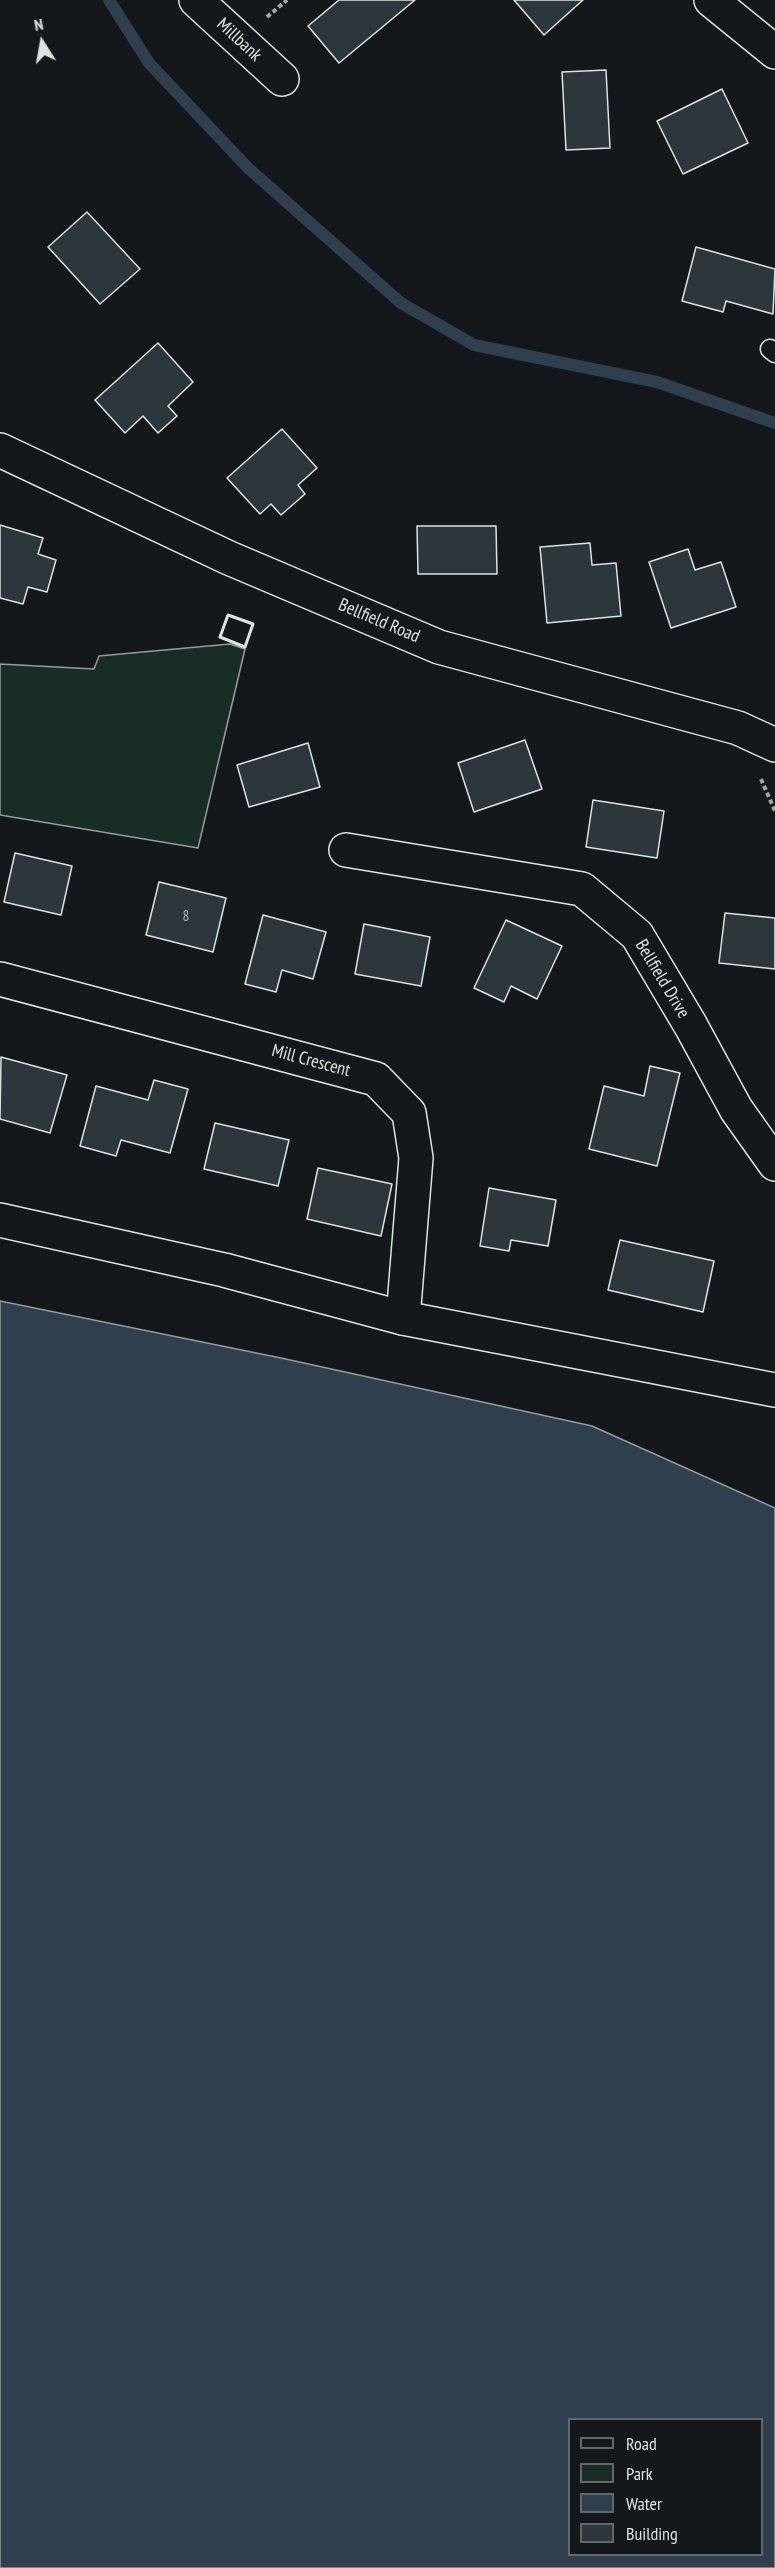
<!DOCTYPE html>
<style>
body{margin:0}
#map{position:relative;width:775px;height:2568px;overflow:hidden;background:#14181c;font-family:"PT Sans Narrow",sans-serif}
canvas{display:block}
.legend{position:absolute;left:568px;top:2418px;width:195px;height:138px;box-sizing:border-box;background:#14181c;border:2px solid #626a69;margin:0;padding:8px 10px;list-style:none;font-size:18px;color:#d8e6dc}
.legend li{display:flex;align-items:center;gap:12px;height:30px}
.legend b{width:30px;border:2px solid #626a69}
.north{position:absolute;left:12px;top:12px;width:60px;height:60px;-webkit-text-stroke:4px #14181c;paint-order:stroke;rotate:349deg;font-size:16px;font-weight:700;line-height:24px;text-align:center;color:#d8e6dc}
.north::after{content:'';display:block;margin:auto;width:21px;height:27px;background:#d8e6dc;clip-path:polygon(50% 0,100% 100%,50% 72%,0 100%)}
</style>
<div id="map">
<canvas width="775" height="2568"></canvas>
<ul class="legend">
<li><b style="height:8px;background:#14181c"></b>Road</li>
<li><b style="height:16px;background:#1a2d24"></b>Park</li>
<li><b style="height:16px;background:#2f3f4d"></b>Water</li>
<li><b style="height:16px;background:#2c363c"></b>Building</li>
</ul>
<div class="north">N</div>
</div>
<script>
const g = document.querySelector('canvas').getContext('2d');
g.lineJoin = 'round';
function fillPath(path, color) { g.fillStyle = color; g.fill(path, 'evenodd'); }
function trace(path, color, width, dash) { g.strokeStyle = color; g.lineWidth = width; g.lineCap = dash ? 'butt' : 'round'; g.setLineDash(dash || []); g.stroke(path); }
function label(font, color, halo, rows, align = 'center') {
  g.font = font + ' "PT Sans Narrow",sans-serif'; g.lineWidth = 4.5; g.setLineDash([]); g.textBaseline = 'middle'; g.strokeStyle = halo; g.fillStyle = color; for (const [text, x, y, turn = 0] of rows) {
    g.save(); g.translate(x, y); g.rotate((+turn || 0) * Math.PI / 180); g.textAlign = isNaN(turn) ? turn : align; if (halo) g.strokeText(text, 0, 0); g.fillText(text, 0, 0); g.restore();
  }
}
const green = new Path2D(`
 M230 644 245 649 198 848 0 815V664L94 669 99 656Z`);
const water = new Path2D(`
 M0 1301 281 1358 592 1426 775 1508V2568H0ZM570 2420H762V2554H570Z`);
const stream = new Path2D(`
 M109 0 149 63 248 168 401 303 474 345 657 382 775 423`);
const building = new Path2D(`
 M339 0H415L339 63 308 26Z
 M514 0H583L544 35Z
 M606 70 610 148 566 150 562 72Z
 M722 89 748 143 683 174 657 121Z
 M87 212 140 269 100 304 48 247Z
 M696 247 775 269 773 314 726 301 723 312 682 301Z
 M158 343 193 382 168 406 177 416 158 433 143 416 125 433 95 400Z
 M282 429 317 468 298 485 305 494 281 515 271 504 260 514 227 478Z
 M0 525 43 538 38 554 56 560 47 592 28 587 23 604 0 598Z
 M417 526H496L497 574H418Z
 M590 543 592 565 616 563 621 616 547 623 540 547Z
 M688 549 695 570 721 562 736 607 671 628 649 562Z
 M525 740 542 789 474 812 458 763Z
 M308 743 320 787 249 807 237 765Z
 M593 800 664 811 657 858 586 847Z
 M15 853 72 866 61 915 4 902Z
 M159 882 226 898 213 952 146 935Z
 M725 913 775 918V969L719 963Z
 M263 915 326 932 313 979 282 970 276 992 245 984Z
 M506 920 562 946 537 999 511 986 504 1002 474 988Z
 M364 924 430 937 421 986 355 974Z
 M1 1057 67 1075 50 1133 0 1119Z
 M650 1066 680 1073 657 1166 589 1149 604 1086 644 1096Z
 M154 1080 188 1089 170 1153 121 1140 116 1156 80 1146 96 1086 148 1100Z
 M215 1123 289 1140 278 1186 204 1169Z
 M318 1168 392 1184 381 1236 307 1219Z
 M489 1188 556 1200 548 1246 511 1240 509 1251 480 1246Z
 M620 1240 714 1261 703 1312 608 1290Z`);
const path = new Path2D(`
 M267 17 287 0
 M761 779 775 811`);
const service = new Path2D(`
 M770 349 775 353`);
const minor = new Path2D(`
 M196 0 282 79
 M0 450 229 558 439 647 738 728 775 745
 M346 850 582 889 637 935 691 1026 736 1109 775 1164
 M0 979 376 1079 409 1113 416 1158 403 1318`);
const tertiary = new Path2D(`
 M711 0 775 52
 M0 1220 224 1270 403 1318 775 1390`);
const wall = new Path2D(`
 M228 615 253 624 245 647 220 637Z`);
const numberNames = [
 ["8",186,917]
];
const streetNames = [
 ["Millbank",239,40,43],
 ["Bellfield Road",379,621,23],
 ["Bellfield Drive",662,979,59],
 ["Mill Crescent",311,1061,15]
];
fillPath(green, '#1a2d24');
trace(green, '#939e99', 1.5);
fillPath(water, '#2f3f4d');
trace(water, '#939e99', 1.5);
trace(stream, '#2f3f4d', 12);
fillPath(building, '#2c363c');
trace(building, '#d8e6dc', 1.5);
trace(service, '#d8e6dc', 21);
trace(minor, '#d8e6dc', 36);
trace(tertiary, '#d8e6dc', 36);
trace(path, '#9da8a2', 4, [4.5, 3]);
trace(service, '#14181c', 18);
trace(minor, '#14181c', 33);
trace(tertiary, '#14181c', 33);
trace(wall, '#d8e6dc', 3);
label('15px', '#adbab4', null, numberNames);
label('18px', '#d8e6dc', '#14181c', streetNames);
</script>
